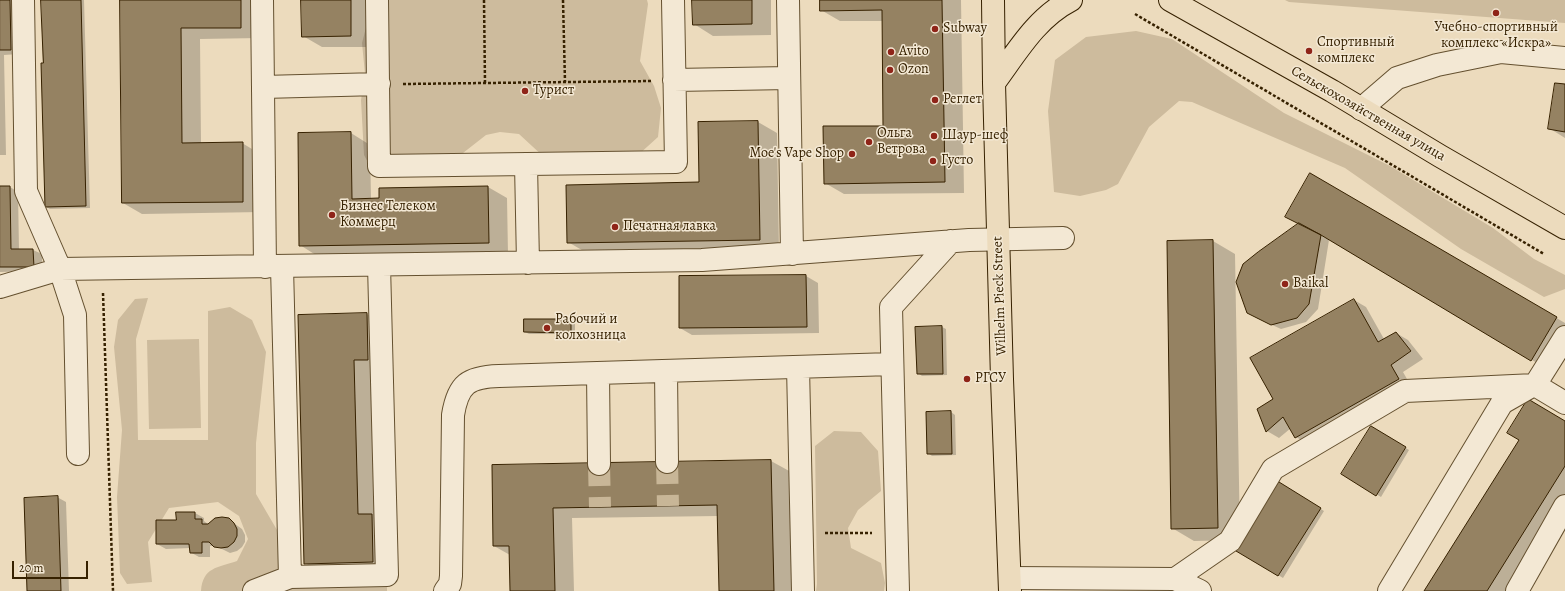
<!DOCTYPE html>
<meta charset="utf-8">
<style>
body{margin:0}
#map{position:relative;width:1565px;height:591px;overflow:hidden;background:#ecdbbd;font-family:Alegreya,serif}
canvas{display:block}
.scale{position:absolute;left:12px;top:561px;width:76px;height:18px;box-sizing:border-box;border:2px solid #362100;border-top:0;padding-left:5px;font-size:12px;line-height:14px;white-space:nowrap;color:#362100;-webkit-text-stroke:3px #f3e8d4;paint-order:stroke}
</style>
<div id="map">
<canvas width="1565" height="591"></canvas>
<div class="scale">20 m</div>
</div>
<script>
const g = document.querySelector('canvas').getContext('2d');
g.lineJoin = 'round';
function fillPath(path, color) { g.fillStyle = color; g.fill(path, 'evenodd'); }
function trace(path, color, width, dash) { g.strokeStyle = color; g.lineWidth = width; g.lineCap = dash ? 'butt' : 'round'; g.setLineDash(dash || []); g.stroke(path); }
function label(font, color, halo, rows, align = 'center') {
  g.font = font + ' Alegreya,serif'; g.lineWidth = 3; g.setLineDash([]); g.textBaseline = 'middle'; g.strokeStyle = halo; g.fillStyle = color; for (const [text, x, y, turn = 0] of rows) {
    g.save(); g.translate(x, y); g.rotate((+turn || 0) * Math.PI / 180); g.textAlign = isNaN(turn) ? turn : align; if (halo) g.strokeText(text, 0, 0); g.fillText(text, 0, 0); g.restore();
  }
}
const green = new Path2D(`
 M373 0H647L648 4 640 61 654 86 661 108 658 137 637 156 545 158 519 134 500 132 486 135 463 153 438 165 373 172 364 155 361 100 365 74 362 43Z
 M1285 0H1565V23L1289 2Z
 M1136 31 1172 39 1284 113 1390 166 1493 228 1534 259 1565 275V289L1544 297 1461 249 1345 168 1192 102 1179 101 1149 127 1118 184 1106 190 1080 196 1054 192 1048 111 1055 60 1086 37Z
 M148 298 136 339 138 440H208V311L230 307 252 320 266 352 256 443V494L298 566 387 580V591H201C203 567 217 568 237 561L248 539 239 516 218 502 169 508 148 542 152 582 127 584 120 573 117 497 122 430 114 347 118 320 135 299Z
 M199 339 201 428 149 429 147 340Z
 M834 431 861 432 878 451 881 491 858 510 848 528 851 548 881 563 885 583 884 591H816L817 584 815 446Z`);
const shadow = new Path2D(`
 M0 0H18L19 54 4 55 6 155H0Z
 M42 0H84L90 208 50 209 46 207Z
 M121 0H260V38L200 39 201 144 242 143 262 155V212L142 214 123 203Z
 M302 0H369L370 47H322L303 36Z
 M693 0H771V35L713 36 694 24Z
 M821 0H961L964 193 844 194 825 183 884 127 883 21H840L821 10Z
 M1565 85V138L1549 128Z
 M758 122 777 133 779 251 587 253 568 242 700 183 699 123Z
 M351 133 370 145 371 200 488 187 507 198 508 254 319 257 300 245Z
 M1311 174 1565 323V353L1554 373 1329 240 1318 309 1306 322 1281 329 1257 318 1299 224Z
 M0 187H10L18 192 19 250H33L42 254V271L0 272Z
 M1213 241 1235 254 1240 540 1194 541 1172 528 1168 242Z
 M806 276 818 283 819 333 692 335 680 328Z
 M1354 300 1366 307 1384 339 1396 333 1408 340 1423 359 1403 372 1411 386 1308 444 1296 437 1291 428 1279 438 1267 431 1275 400Z
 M367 314 386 326 392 573 324 574 305 563 299 316Z
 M571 320 575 323V334H529L525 332Z
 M942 327 946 329 947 375 922 376 918 373Z
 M951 412 955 415 956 455 932 456 928 453Z
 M1565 422V508L1513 591H1426Z
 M1371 427 1409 450 1381 497 1343 474Z
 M771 461 791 472 793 591H720L718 516 572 518 574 591H511L510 555 494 546 493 466Z
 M1279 483 1324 511 1283 578 1238 550Z
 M57 497 66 502 69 591H28Z
 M177 513H195L204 518V521L209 525 228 519 242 529 245 535V542L242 547 237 551 230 553 216 546H210V557H199L190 552V548L166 549 157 544 177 521Z`);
const building = new Path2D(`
 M0 0H10L11 50H0Z
 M41 0H81L86 206 45 207 41 63H43Z
 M120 0H241V28H181L182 143 243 142V202L122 203Z
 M301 0H351V36L302 37Z
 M692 0H752V24L693 25Z
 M820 0H942L945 182 824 184 823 126H883L882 10 820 11Z
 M1555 83 1565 84V132L1548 129Z
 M758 121 760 240 567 243 566 185 699 182 698 122Z
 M351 132 352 199 379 198V188L488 186 489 243 299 246 298 133Z
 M1310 173 1557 317 1531 361 1321 235 1285 217Z
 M0 186H10L11 249H33L34 267H0Z
 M1299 223 1321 235 1309 304 1297 318 1271 325 1247 313 1236 282 1243 264 1258 252Z
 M1213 240 1218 528 1171 529 1167 241Z
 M806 275 807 327 679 328V276Z
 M1354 299 1378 342 1396 332 1411 351 1391 365 1399 379 1295 438 1283 417 1266 432 1257 409 1273 399 1250 358Z
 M367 313 368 360H354L358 514H372L373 562 304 564 298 315Z
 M524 319H571V333L524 332Z
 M942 326 943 374H917L915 327Z
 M1528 399 1565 421V466L1487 591H1424L1519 440 1507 433Z
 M951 411 952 454H927L926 412Z
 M1371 426 1406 447 1376 496 1341 474Z
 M771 460 774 591H719L717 505 553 508 555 591H510L509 546H493L492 465Z
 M1279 482 1321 508 1278 576 1236 551Z
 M58 496 61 591H27L24 498Z
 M176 512H195V519H202V524H208L215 518 222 517 229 518 234 523 237 529V536L234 542 228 547 221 548 214 547 209 542H202V553H190L189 544H156V520H176Z`);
const minorTunnel = new Path2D(`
 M667 462 668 506
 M599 464 600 507`);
const path = new Path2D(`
 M484 0 485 83
 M563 0 565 82
 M1135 14 1544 254
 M403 84 652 81
 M103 293 113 591
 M825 533H872`);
const minor = new Path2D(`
 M23 0 26 191 60 269 75 315 78 454
 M262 0 265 267
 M377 0 379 166 676 162 673 0
 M788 0 792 254
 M674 80 789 78
 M263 87 379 84
 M1361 109 1397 78 1437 65 1501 52 1565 58
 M526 164 528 263
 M282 267 290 577
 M0 287 60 269 702 260 969 240 1063 238
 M1565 337 1535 385 1565 403
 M798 367 803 591
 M666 371 667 462
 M598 373 599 464
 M1010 578 1175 579 1200 591
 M1175 579 1230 541 1273 469 1405 391 1535 385
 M254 591 290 577 387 575 379 265
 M445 591 450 584 451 576 453 415C458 384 468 377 499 376L892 364
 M898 591 891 307 951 241
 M1389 591 1502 403 1530 387
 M1517 591 1565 506`);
const major = new Path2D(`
 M993 0 994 83 1002 379 1010 591
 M1170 0 1332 91 1440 156 1565 228
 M994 83C1017 52 1036 18 1071 0`);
const markers = [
 [1496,13,4,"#8f2418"],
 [935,29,4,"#8f2418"],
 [1309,51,4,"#8f2418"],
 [891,52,4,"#8f2418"],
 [890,70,4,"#8f2418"],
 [525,91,4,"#8f2418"],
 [935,100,4,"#8f2418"],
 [934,136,4,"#8f2418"],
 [869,142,4,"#8f2418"],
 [852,154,4,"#8f2418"],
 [933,161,4,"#8f2418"],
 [332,215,4,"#8f2418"],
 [615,227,4,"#8f2418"],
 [1285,284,4,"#8f2418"],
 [547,328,4,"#8f2418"],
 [967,379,4,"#8f2418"]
];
const poiNames = [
 ["Учебно-спортивный",1496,28,"center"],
 ["комплекс «Искра»",1496,44,"center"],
 ["Subway",943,29],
 ["Спортивный",1317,43],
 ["комплекс",1317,59],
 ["Avito",899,52],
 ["Ozon",898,70],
 ["Турист",533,91],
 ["Реглет",943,100],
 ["Ольга",877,134],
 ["Ветрова",877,150],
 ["Шаур-шеф",942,136],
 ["Moe's Vape Shop",844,154,"right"],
 ["Густо",941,161],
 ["Бизнес Телеком",340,207],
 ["Коммерц",340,223],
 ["Печатная лавка",623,227],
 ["Baikal",1293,284],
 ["Рабочий и",555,320],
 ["колхозница",555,336],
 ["РГСУ",975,379]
];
const streetNames = [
 ["Сельскохозяйственная улица",1368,114,30],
 ["Wilhelm Pieck Street",1000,296,-92]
];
fillPath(green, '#cdbb9d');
fillPath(shadow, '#0003');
fillPath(building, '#958262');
trace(building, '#362100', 1);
trace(minorTunnel, '#c8b697', 22, [22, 11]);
trace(minor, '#64502f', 24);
trace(major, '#362100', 24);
trace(path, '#362100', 2.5, [3, 2]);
trace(minor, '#f3e8d4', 22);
trace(major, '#ecdbbd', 22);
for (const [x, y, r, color] of markers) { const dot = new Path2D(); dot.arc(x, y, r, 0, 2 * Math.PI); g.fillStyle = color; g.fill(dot); trace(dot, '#f3e8d4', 1.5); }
label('14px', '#362100', '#f3e8d4', poiNames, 'left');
label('14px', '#362100', '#f3e8d4', streetNames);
</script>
